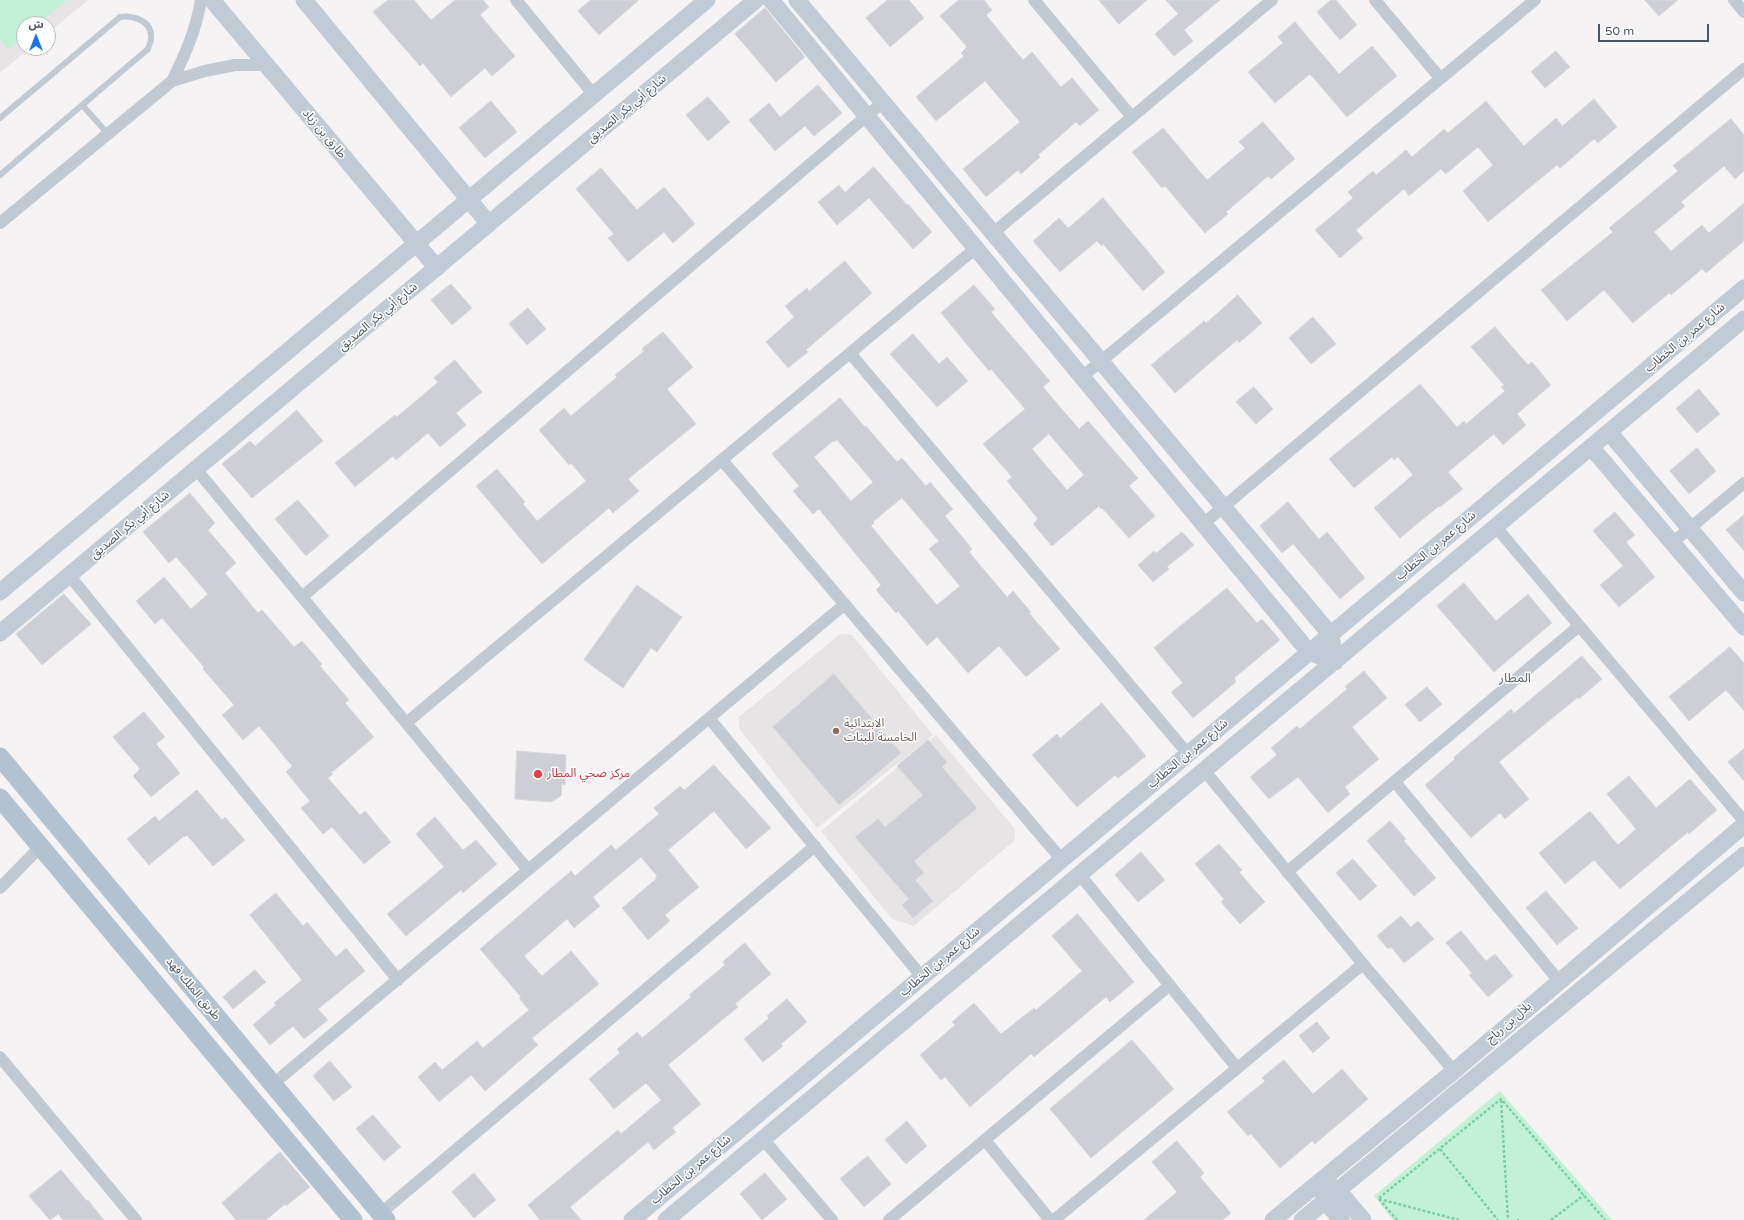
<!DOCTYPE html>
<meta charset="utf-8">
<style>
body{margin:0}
#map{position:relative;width:1744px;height:1220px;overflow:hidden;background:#f5f3f3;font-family:"Varela Round","Noto Sans Arabic",sans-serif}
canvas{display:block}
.north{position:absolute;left:16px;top:16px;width:40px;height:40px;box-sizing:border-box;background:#fff;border:1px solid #b7bbc0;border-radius:50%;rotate:0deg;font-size:11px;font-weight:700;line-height:16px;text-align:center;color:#4a5661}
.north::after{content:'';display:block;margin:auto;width:14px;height:18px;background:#1a73e8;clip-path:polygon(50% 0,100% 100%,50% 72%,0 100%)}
.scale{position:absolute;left:1598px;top:24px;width:111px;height:18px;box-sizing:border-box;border:2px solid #4a5661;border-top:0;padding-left:5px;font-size:12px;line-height:14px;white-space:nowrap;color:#4a5661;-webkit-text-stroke:3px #fff;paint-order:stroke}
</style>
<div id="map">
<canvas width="1744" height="1220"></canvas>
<div class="north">ش</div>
<div class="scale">50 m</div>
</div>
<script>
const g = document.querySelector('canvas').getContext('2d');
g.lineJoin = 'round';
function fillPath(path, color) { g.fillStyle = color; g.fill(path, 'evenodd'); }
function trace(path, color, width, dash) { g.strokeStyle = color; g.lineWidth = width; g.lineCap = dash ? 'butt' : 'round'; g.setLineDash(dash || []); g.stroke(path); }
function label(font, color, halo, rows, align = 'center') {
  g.font = font + ' "Varela Round","Noto Sans Arabic",sans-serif'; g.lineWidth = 3; g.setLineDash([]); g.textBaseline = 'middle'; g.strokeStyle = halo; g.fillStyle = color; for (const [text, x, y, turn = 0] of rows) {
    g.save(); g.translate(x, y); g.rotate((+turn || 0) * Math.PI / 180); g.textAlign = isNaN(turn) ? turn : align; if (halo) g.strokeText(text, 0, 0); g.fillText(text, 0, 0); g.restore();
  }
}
const education = new Path2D(`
 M0 0H88L48 33V24H24V48H30L0 73Z
 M840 634 852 635 933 735 817 828 739 728V717Z
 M936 735 1015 829V840L914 926 892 919 821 831Z`);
const green = new Path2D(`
 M0 0H67L38 24H24V36L8 49 0 40Z
 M1500 1091 1612 1220H1393L1374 1196Z`);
const building = new Path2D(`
 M388 0H414L431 20 455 0H483L489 7 480 15 515 56 492 76 485 68 451 97 423 63 420 66 373 12Z
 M591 0H639L599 35 578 11Z
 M888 0H909L924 18 890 47 866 18Z
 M959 0H984L992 10 986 15 1023 60 1032 52 1061 87 1072 78 1099 110 1080 126 1076 122 1038 155 1040 157 1021 174 1018 170 986 197 963 169 1020 122 985 81 936 121 916 97 964 56 961 53 967 47 940 16Z
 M1099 0H1147L1119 24Z
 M1166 0H1220L1184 30 1193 41 1174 56 1155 34 1178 14Z
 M1331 0H1336L1357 25 1340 40 1317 12Z
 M1645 0H1678L1659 16Z
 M765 8 805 57 776 82 735 34Z
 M1295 22 1339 74 1372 46 1397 76 1347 117 1310 74 1275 103 1248 72 1283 43 1278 37Z
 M1556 51 1570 67 1545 88 1531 72Z
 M818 85 842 113 814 136 805 126 775 151 749 120 769 103 780 117Z
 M708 97 730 122 708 141 686 115Z
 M1594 99 1617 127 1598 143 1594 139 1560 168 1557 165 1488 222 1463 191 1493 165 1478 147 1446 174 1441 169 1409 196 1404 189 1356 230 1363 238 1340 258 1315 230 1353 198 1348 192 1373 171 1376 175 1406 150 1412 157 1444 129 1448 133 1486 101 1524 146 1556 118 1562 126Z
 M491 101 517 132 485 158 459 128Z
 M1731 119 1744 135V171L1735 179 1724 166 1681 202 1685 206 1654 232 1671 251 1702 225 1709 233 1744 203V241L1706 273 1702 269 1671 295 1669 293 1633 323 1604 290 1567 321 1541 290 1613 232 1609 228 1678 171 1673 166Z
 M1263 122 1295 159 1271 179 1268 176 1226 212 1228 214 1205 233 1165 186 1162 188 1132 152 1163 128 1207 180 1245 148 1239 142Z
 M874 167 907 205 908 204 932 232 913 249 869 198 837 225 818 202 839 185 845 192Z
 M601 168 637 210 664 187 695 224 673 243 664 232 628 262 608 238 614 234 576 189Z
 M1103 198 1165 272 1143 291 1103 244 1102 246 1097 241 1060 272 1033 241 1059 218 1068 228Z
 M845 261 872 293 806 350 808 352 788 368 766 342 794 317 785 306 807 288 809 291Z
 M451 284 472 308 452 325 431 300Z
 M974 285 995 309 991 312 1050 381 1043 387 1079 429 1088 421 1138 478 1129 486 1155 516 1129 538 1102 508 1101 509 1099 506 1052 546 1033 524 1038 519 1007 481 1012 477 983 444 1025 409 991 369 989 371 941 313ZM1049 434 1084 475 1067 490 1032 449Z
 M1238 295 1262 323 1239 343 1237 340 1175 393 1151 365 1204 321 1206 323Z
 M528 308 546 329 527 345 509 324Z
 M1313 317 1336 344 1311 364 1289 338Z
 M1495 327 1528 365 1532 362 1551 385 1517 414 1526 425 1503 445 1494 434 1448 472 1463 489 1440 507 1439 506 1400 538 1374 508 1413 475 1398 457 1394 460 1392 457 1354 488 1329 459 1420 384 1457 427 1464 421 1466 424 1505 391 1501 387 1504 385 1471 347Z
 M663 332 693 367 667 389 696 424 628 479 639 491 613 513 609 508 542 564 476 486 497 469 525 502 523 504 537 521 586 481 571 463 569 465 539 430 564 408 571 416 617 377 615 375 644 351 642 349Z
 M913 334 939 364 947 357 968 381 937 407 890 354Z
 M455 360 482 392 456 413 466 425 440 447 428 433 396 460 393 456 355 487 335 463 395 415 397 417 438 382 434 378Z
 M1254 387 1273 409 1256 424 1236 402Z
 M1699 389 1720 414 1697 433 1676 409Z
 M840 398 865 427 866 426 897 462 902 458 926 486 930 482 953 509 945 516 972 549 969 552 1007 597 1013 591 1031 612 1029 613 1060 649 1026 677 999 646 968 673 937 637 927 646 898 611 896 613 876 590 881 585 819 509 813 514 793 491 799 486 772 454ZM837 440 873 482 851 501 814 457 833 441 834 442ZM902 498 939 541 929 549 960 586 937 605 871 526 874 523 873 522Z
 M297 410 323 441 252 498 222 464 250 441 255 446Z
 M1697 448 1716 471 1689 494 1670 471Z
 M190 493 215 523 208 530 236 563 225 573 258 613 262 610 294 647 302 641 322 664 320 666 349 700 345 703 374 737 331 773 333 774 328 778 360 815 365 811 391 842 364 864 332 827 323 834 301 808 310 801 286 772 292 766 259 726 243 740 222 715 234 705 203 669 204 667 162 618 155 624 136 601 164 577 191 609 208 594 176 557 169 563 143 532Z
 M298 500 329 536 306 556 275 519Z
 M1288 502 1319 539 1327 532 1365 578 1340 599 1293 544 1282 553 1260 526Z
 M1615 512 1635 535 1626 542 1655 577 1619 607 1600 585 1623 566 1593 531Z
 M1744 515V551L1726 530Z
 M1182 532 1194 545 1167 567 1169 569 1153 582 1138 565 1154 551 1156 553Z
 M1464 583 1496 621 1528 594 1552 623 1494 672 1437 606Z
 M637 585 682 617 657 652 651 648 623 688 584 660Z
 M1227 588 1257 623 1262 619 1280 640 1234 678 1236 682 1193 718 1171 692 1183 683 1154 648Z
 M64 594 91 624 42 665 16 634Z
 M1730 647 1744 663V711L1726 690 1689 721 1669 697Z
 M1582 656 1602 679 1579 699 1578 697 1499 762 1529 799 1505 819 1500 813 1471 838 1425 785 1455 759 1454 757 1511 709 1514 713Z
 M1364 671 1387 698 1352 727 1379 759 1345 787 1350 794 1328 813 1298 777 1269 799 1250 777 1277 755 1271 748 1297 726 1300 729 1347 689 1345 687Z
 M834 674 901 753 839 805 773 727Z
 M1427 687 1442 704 1420 722 1405 705Z
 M1102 703 1146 756 1118 778 1115 775 1077 807 1032 755 1057 734 1060 738Z
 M144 712 165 737 156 744 180 773 151 797 133 776 140 769 113 737Z
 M928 740 947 762 942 767 977 808 914 861 924 873 915 880 933 901 913 918 902 905 909 899 855 837 878 819 885 827 923 795 897 766Z
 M1744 749V781L1728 762Z
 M517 751 566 755 565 785 562 784 561 796 551 802 515 799Z
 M714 765 771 828 746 849 714 811 668 850 699 887 665 915 670 921 648 940 622 908 656 879 655 878 657 876 641 857 593 897 600 906 574 928 567 919 524 956 542 976 571 951 599 984 532 1038 538 1045 485 1091 471 1075 439 1102 418 1077 435 1062 442 1070 477 1041 483 1048 529 1010 519 998 521 997 480 949 571 871 575 876 611 845 616 850 659 814 654 808 680 786 684 790Z
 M1629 776 1656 808 1690 779 1717 810 1689 834 1688 832 1620 889 1594 860 1565 884 1539 853 1590 811 1618 845 1636 829 1607 794Z
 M197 790 222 820 225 817 245 840 213 866 187 835 185 837 184 836 149 865 127 839 155 816 159 821Z
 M435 817 463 850 476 840 497 864 463 893 461 890 406 936 387 914 444 867 416 834Z
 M1390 821 1406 839 1404 841 1436 878 1414 896 1367 841Z
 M1219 844 1242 870 1239 872 1265 902 1240 924 1221 902 1224 899 1195 864Z
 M1141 852 1165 880 1138 902 1115 875Z
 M1353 859 1377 886 1360 901 1336 873Z
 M1546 891 1578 928 1557 945 1526 908Z
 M276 893 303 926 307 922 336 957 346 948 365 971 318 1009 328 1020 304 1039 293 1026 270 1045 253 1025 276 1005 274 1003 302 980 250 915Z
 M1078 914 1134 982 1110 1002 1106 997 1034 1057 1031 1054 970 1107 945 1077 941 1080 920 1055 955 1025 952 1022 974 1003 1001 1034 1034 1008 1036 1010 1082 971 1052 936Z
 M1401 916 1411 927 1418 921 1434 939 1404 963 1391 947 1388 949 1377 936Z
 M1461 931 1486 961 1495 954 1513 976 1488 997 1469 975 1472 973 1446 943Z
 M745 943 771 974 735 1004 738 1007 668 1065 701 1104 672 1128 676 1132 654 1150 648 1142 570 1207 581 1220H540L528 1205 618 1130 621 1134 661 1100 646 1083 614 1109 589 1079 620 1053 617 1049 637 1032 642 1038 691 997 689 995 725 965 723 962Z
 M255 970 266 982 233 1009 223 997Z
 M787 999 807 1022 781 1044 783 1046 763 1062 744 1039 769 1018 767 1016Z
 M1317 1022 1330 1038 1313 1053 1299 1036Z
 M1132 1040 1174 1089 1091 1158 1050 1109Z
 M1284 1060 1313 1094 1342 1069 1368 1099 1315 1144 1312 1141 1280 1168 1251 1134 1248 1136 1227 1112 1265 1081 1262 1078Z
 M330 1061 352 1087 334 1101 313 1076Z
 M373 1115 401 1147 384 1161 356 1129Z
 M907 1121 927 1146 906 1164 885 1140Z
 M1177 1141 1204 1173 1200 1177 1231 1213 1223 1220H1144L1177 1192 1152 1162Z
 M280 1152 310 1187 286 1206 285 1204 266 1220H236L222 1203Z
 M868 1156 891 1184 864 1207 840 1179Z
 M61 1170 87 1201 88 1200 104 1220H63L58 1214 50 1220 29 1196Z
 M474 1173 496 1200 474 1218 452 1192Z
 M765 1173 787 1199 762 1220 740 1194Z`);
const path = new Path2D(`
 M1501 1100 1508 1220
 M1440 1149 1498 1220
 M1379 1198 1501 1099 1605 1220
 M1379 1199 1459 1220
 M1379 1199 1397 1220
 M1517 1220H1519
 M1551 1220 1584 1195`);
const lane = new Path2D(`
 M83 106 108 134
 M0 118 120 17C132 15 151 20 151 36 152 40 149 45 148 49L0 175`);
const street = new Path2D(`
 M201 0C196 30 185 55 172 81L205 71 235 65H267
 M516 0 594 95
 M1034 0 1132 117
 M1375 0 1440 78
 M1734 0 1744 12
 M0 223 172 81
 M993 233 1272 0
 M850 353 1188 754
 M1082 377 1535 0
 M722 460 1062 860
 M196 469 528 870
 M1203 524 1744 69
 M1496 527 1744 821
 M1672 543 1744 483
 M69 575 398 980
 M302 597 883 102
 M709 718 922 977
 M406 723 976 248
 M1204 770 1363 964 1454 1071
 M1395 782 1559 981
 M1287 872 1579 626
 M1080 875 1237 1068
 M0 888 41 846
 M0 1057 136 1220
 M273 1084 845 604
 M763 1139 832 1220
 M985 1140 1050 1220
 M381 1213 815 846
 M889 1220 1170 985
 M1054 1220 1363 964`);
const secondary = new Path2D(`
 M212 0 437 268
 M304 0 489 224
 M771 0 1309 652 1335 662 1331 635 797 0
 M1609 432 1744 593
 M1591 447 1744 627
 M0 592 707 0
 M0 633 756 0
 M1329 1185 1338 1190 1363 1220
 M1322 1191 1325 1201 1341 1220
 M632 1220 1744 288
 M666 1220 1744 319
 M1273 1220 1454 1071 1744 825
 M1302 1220 1744 855`);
const primary = new Path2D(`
 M0 757 386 1220
 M0 798 353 1220`);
const markers = [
 [836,731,4,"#8d6e63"],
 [538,774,5,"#e0444e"]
];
const streetNames = [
 ["شارع أبي بكر الصديق",627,109,-40],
 ["طارق بن زياد",324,134,50],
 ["شارع أبي بكر الصديق",378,317,-40],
 ["شارع عمر بن الخطاب",1685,338,-40],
 ["شارع أبي بكر الصديق",130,525,-40],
 ["شارع عمر بن الخطاب",1436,546,-40],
 ["شارع عمر بن الخطاب",1188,754,-40],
 ["شارع عمر بن الخطاب",940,962,-40],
 ["طريق الملك فهد",193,989,50],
 ["بلال بن رباح",1509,1023,-41],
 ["شارع عمر بن الخطاب",691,1170,-40]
];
const educationNames = [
 ["الابتدائية",844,724],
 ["الخامسة للبنات",844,738]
];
const healthNames = [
 ["مركز صحي المطار",547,774]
];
const neighbourhoodNames = [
 ["المطار",1515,679]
];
fillPath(education, '#e6e4e5');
fillPath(green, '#c3f1d5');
fillPath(building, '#cdcfd5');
trace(building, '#d7d9de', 1);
trace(path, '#7ad0a6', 2.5, [3, 2]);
trace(lane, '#c1cad2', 6);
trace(street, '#c1cad2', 12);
trace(secondary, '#c1cbd6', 17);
trace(primary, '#b3c2d1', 19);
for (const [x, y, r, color] of markers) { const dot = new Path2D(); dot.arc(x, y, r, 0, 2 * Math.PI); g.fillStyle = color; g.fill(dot); trace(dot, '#fff', 1.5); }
label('12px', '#4a5661', '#fff', streetNames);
label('12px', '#785e54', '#fff', educationNames, 'left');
label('12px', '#be3a42', '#fff', healthNames, 'left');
label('13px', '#5f6368', '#fff', neighbourhoodNames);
</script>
